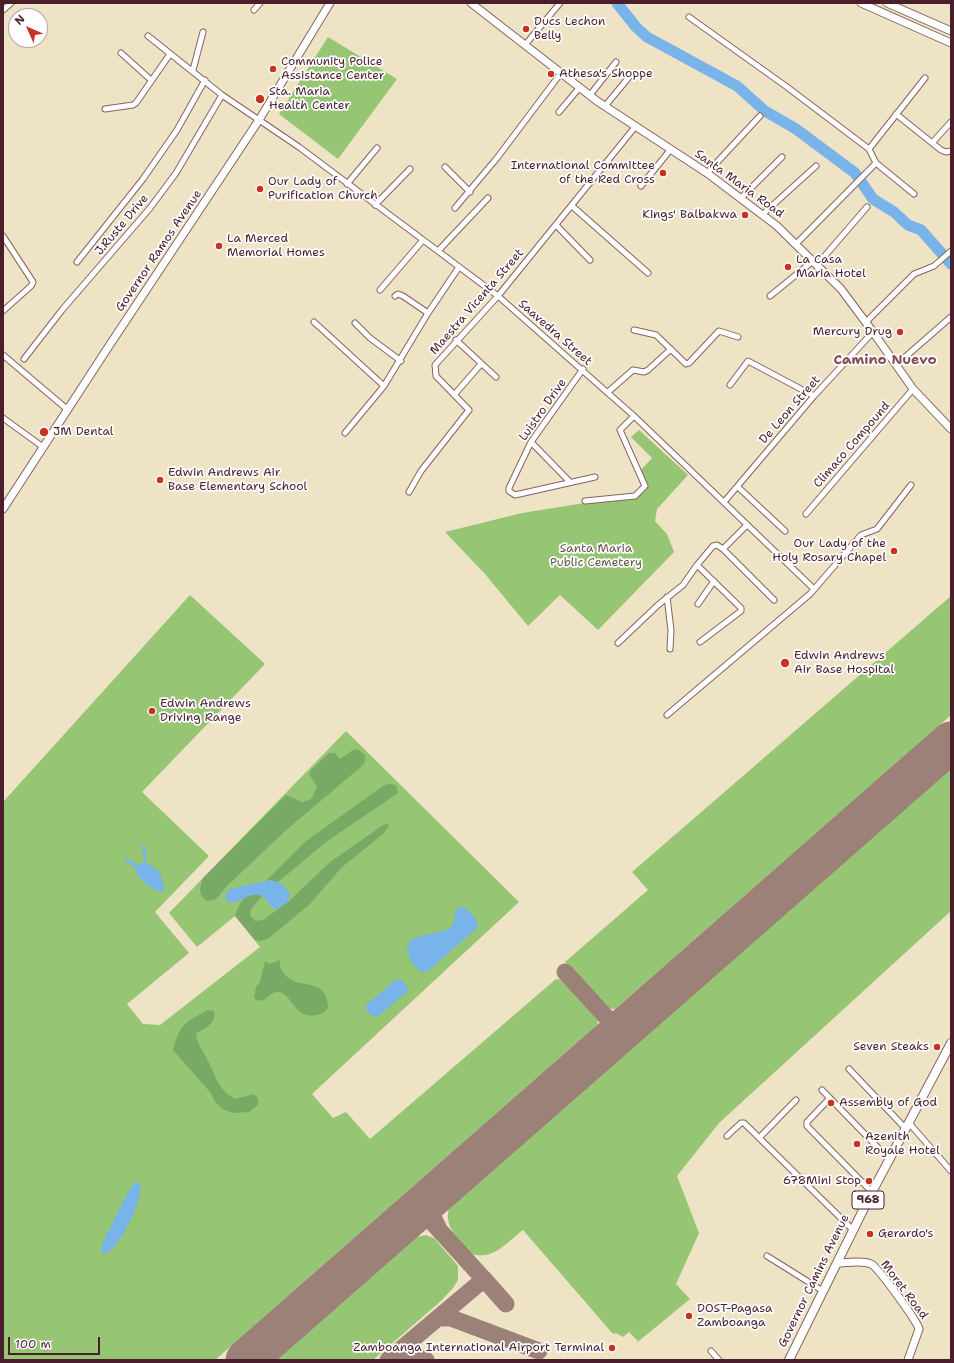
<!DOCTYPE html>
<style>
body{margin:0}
#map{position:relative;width:954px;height:1363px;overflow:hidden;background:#efe3c6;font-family:"Shantell Sans",sans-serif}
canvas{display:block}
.frame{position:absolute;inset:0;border:4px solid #4a1f2b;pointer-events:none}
.north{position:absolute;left:8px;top:8px;width:40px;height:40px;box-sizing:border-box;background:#fff;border:1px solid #b7a5aa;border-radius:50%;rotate:315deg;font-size:11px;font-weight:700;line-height:16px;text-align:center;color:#4a1f2b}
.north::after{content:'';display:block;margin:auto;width:14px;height:18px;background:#c8321e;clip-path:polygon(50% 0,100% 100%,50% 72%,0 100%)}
.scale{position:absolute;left:8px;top:1337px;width:92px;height:18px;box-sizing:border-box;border:2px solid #4a1f2b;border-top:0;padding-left:5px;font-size:12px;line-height:14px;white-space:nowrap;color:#4a1f2b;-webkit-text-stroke:3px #fff;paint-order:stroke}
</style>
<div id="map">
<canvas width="954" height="1363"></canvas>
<div class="frame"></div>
<div class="north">N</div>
<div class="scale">100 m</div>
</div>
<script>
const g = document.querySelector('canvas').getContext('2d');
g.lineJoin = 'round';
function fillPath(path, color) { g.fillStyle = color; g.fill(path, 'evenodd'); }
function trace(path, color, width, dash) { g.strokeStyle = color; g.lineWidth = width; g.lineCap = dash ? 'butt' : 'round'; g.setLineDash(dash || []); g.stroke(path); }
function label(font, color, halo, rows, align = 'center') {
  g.font = font + ' "Shantell Sans",sans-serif'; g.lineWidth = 3.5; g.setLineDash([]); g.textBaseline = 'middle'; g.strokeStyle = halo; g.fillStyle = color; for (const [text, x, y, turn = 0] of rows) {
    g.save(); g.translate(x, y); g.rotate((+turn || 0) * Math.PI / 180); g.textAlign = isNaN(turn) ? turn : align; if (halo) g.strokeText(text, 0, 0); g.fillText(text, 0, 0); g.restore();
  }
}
const green = new Path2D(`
 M328 37 397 79 338 159 279 114Z
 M639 430 688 475 657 509 655 521 667 534 674 552 598 630 560 595 528 626 485 574 445 532 522 513 591 502 635 498 646 486 640 471 652 458 631 437Z
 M190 595 265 664 142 792 209 856 155 912 189 953 127 1004 143 1024 160 1025 260 947 235 916 197 947 169 913 346 731 519 902 312 1094 333 1118 346 1112 370 1139 556 979 565 980 596 1014 598 1021 597 1025 215 1360H3V802Z
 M951 596V715L615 1009 605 1008 565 962 648 890 632 872Z
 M951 766V911L719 1123 677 1176 699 1233 676 1284 690 1299 634 1345 638 1341 629 1332 623 1337 616 1333 613 1334 523 1230C508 1241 493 1261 472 1254 461 1241 443 1228 449 1208Z
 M426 1235 434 1238 458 1266V1280L453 1288 442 1300 373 1360H276L417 1237Z`);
const forest = new Path2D(`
 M357 749 365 755V762L362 766 285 831 226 887C219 895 218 901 207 901 198 894 199 889 203 878L286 795 302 802 311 799 317 787 309 774 311 770 329 753H335L340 759 353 750Z
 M389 784 396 785 398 793 326 842 278 882 266 881 306 841 383 786Z
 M388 824 389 826 383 834 342 867 309 905 269 938 261 941 255 940 235 916C239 903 246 890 262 896L251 909 250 915 255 921 263 920 288 902 330 862 383 825Z
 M280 960C279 965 281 968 283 972 296 992 325 975 328 1005 328 1010 325 1012 321 1014 294 1023 293 993 278 992 271 992 268 998 262 1001L257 1000 254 998 256 987 260 982 265 961 270 964Z
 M208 1010 214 1011C217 1022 205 1029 196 1033 197 1044 202 1049 207 1059 216 1075 217 1089 235 1099L254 1094 258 1098V1105L249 1112 233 1113 224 1110 216 1103 210 1092 173 1050C180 1024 185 1022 208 1010Z`);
const water = new Path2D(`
 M142 845 146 847V862L160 872 165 890 160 892C150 887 136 879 135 867L124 861V859L133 861 136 865 144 862Z
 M271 880 281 883 290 894 288 902 277 909C268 908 268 896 258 895 246 893 242 904 228 902L225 897 229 889Z
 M459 907C468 907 478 918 478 927L429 970 423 972C414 969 404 952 409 942 420 933 439 935 451 927 457 921 453 912 459 907Z
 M397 979 402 980 408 988V991L377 1017 372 1016 366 1009V1005Z
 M135 1182 140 1183C144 1197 119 1253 103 1254L101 1251 103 1242 128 1192Z`);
const river = new Path2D(`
 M617 3 636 27 647 37 737 86 765 111 796 129 855 173 873 199 894 212 908 225 921 230 951 264`);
const taxiway = new Path2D(`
 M565 972 620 1032
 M438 1227C430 1213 430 1204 439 1191
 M483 1278 506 1304
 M439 1318H451L539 1351
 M394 1355 408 1354 426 1360
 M388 1360 483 1280 481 1276 431 1221 421 1218 406 1220`);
const runway = new Path2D(`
 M246 1360 951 742`);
const street = new Path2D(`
 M3 10 11 3
 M254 10 260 3
 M689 17 787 87 869 149 876 163 914 194
 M148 36 222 95 299 147 498 296 634 416 814 589
 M525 45 560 3
 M121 53 151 80
 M193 70 203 32
 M590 95 616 62
 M605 106 630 76
 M105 109 133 105 136 103 170 54
 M559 112 580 87
 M896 114 941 150 946 152 951 151
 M932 143 951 122
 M869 149 925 78
 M445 167 470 192
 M707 173 760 116
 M347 184 377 148
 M641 186 671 149
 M741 198 782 157
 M375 205 410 169
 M572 206 648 273
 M455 208 497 158 561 73
 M763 214 816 166
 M557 226 590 260
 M3 236 33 282 31 286 3 311
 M796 244 876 163
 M438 251 488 198
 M77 262 143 179 177 130 205 80
 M817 265 867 207
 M380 290 423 240
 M395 296 398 294 403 296 428 313
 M770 296 813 261
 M314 322 384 386
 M866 322 914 274 934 266 951 251
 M355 323 370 338 401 361
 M634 330 656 335 686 364 689 363 719 331 738 337
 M456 340 496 377
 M3 355 68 410
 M24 359 62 310 150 208 176 173 222 95
 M896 365 951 317
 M583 369 531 442 509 488V491L515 495 595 477
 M730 385 748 361 814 396
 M608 392 633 370 644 372 648 370 671 349
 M454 395 481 364
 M3 418 43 447
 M345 433 384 386 428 313 459 267
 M531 442 570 482
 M738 487 785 531
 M409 492 421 471 469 410 436 376 435 365 498 296 635 127
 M585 501 635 496 645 486 620 430 634 416
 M724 502 814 396 873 332
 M806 514 913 389
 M723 549 747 525
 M697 565 741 608V611L700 642
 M667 597 671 630 670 649
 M698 604 714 581
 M618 643 658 605 683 585 697 565 713 546 717 545 723 549 774 600
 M667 715 810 594 861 535 877 529 911 485
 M849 1069 906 1129
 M822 1090 889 1159
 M830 1098 807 1122V1126L872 1192
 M909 1123 951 1171
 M727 1136 741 1123H744L853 1230
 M759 1138 796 1100
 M767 1256 823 1291
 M711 1351 719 1360`);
const secondary = new Path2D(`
 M471 3 597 101 707 173 777 226 841 289 873 332 913 389 951 429
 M861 3 951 43
 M887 3 951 31
 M3 509 107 349 259 120 330 3
 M837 1263C847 1263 862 1260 871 1264 878 1267 917 1321 919 1329L908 1360`);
const primary = new Path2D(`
 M789 1360 872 1192 951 1043`);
const markers = [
 [526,29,4,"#c8321e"],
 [273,69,4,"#c8321e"],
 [551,74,4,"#c8321e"],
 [260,99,5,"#c8321e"],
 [663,173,4,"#c8321e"],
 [260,189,4,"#c8321e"],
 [745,215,4,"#c8321e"],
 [219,246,4,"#c8321e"],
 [788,267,4,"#c8321e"],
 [900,332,4,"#c8321e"],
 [44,432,5,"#c8321e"],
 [160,480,4,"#c8321e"],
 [894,551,4,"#c8321e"],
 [785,663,5,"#c8321e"],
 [152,711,4,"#c8321e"],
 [937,1047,4,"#c8321e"],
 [831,1103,4,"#c8321e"],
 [857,1144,4,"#c8321e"],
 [869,1181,4,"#c8321e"],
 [870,1234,4,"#c8321e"],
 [689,1316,4,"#c8321e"],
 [612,1348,4,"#c8321e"]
];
const shields = [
 [868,1200,32]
];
const shieldNames = [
 ["968",868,1200]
];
const poiNames = [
 ["Ducs Lechon",534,22],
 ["Belly",534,36],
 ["Community Police",281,62],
 ["Assistance Center",281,76],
 ["Athesa's Shoppe",559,74],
 ["Sta. Maria",269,92],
 ["Health Center",269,106],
 ["International Committee",655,166,"right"],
 ["of the Red Cross",655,180,"right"],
 ["Our Lady of",268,182],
 ["Purification Church",268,196],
 ["Kings' Balbakwa",737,215,"right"],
 ["La Merced",227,239],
 ["Memorial Homes",227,253],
 ["La Casa",796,260],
 ["Maria Hotel",796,274],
 ["Mercury Drug",892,332,"right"],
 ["JM Dental",53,432],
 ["Edwin Andrews Air",168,473],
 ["Base Elementary School",168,487],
 ["Our Lady of the",886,544,"right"],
 ["Holy Rosary Chapel",886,558,"right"],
 ["Edwin Andrews",794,656],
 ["Air Base Hospital",794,670],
 ["Edwin Andrews",160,704],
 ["Driving Range",160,718],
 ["Seven Steaks",929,1047,"right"],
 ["Assembly of God",839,1103],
 ["Azenith",865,1137],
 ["Royale Hotel",865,1151],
 ["678Mini Stop",861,1181,"right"],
 ["Gerardo's",878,1234],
 ["DOST-Pagasa",697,1309],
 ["Zamboanga",697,1323],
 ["Zamboanga International Airport Terminal",604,1348,"right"]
];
const streetNames = [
 ["Santa Maria Road",739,184,36],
 ["J.Ruste Drive",122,225,-50],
 ["Governor Ramos Avenue",159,251,-56],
 ["Maestra Vicenta Street",477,302,-49],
 ["Saavedra Street",555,333,41],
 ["Luistro Drive",543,410,-55],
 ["De Leon Street",790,410,-49],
 ["Climaco Compound",852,445,-49],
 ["Governor Camins Avenue",814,1281,-64],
 ["Moret Road",904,1290,53]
];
const parkNames = [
 ["Santa Maria",596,549],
 ["Public Cemetery",596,563]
];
const quarterNames = [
 ["Camino Nuevo",885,360]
];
fillPath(green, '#96c574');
fillPath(forest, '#78aa66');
fillPath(water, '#78b3e9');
trace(river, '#78b3e9', 11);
trace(taxiway, '#9c8178', 17);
trace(runway, '#9c8178', 41);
trace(street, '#846461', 7);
trace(secondary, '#846461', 9);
trace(primary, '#846461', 10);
trace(street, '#fff', 5);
trace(secondary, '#fff', 7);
trace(primary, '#fff', 8);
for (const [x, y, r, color] of markers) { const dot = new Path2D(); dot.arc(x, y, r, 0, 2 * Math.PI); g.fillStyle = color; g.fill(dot); trace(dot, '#fff', 1.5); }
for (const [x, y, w] of shields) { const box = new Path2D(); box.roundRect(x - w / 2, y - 9, w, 18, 3); g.fillStyle = '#fff'; g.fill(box); trace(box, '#4a1f2b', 1); }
label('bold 11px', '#4a1f2b', null, shieldNames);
label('12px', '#4a1f2b', '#fff', poiNames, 'left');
label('12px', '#4a1f2b', '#fff', streetNames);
label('12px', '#655945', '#fff', parkNames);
label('bold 14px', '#854e55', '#fff', quarterNames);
</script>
